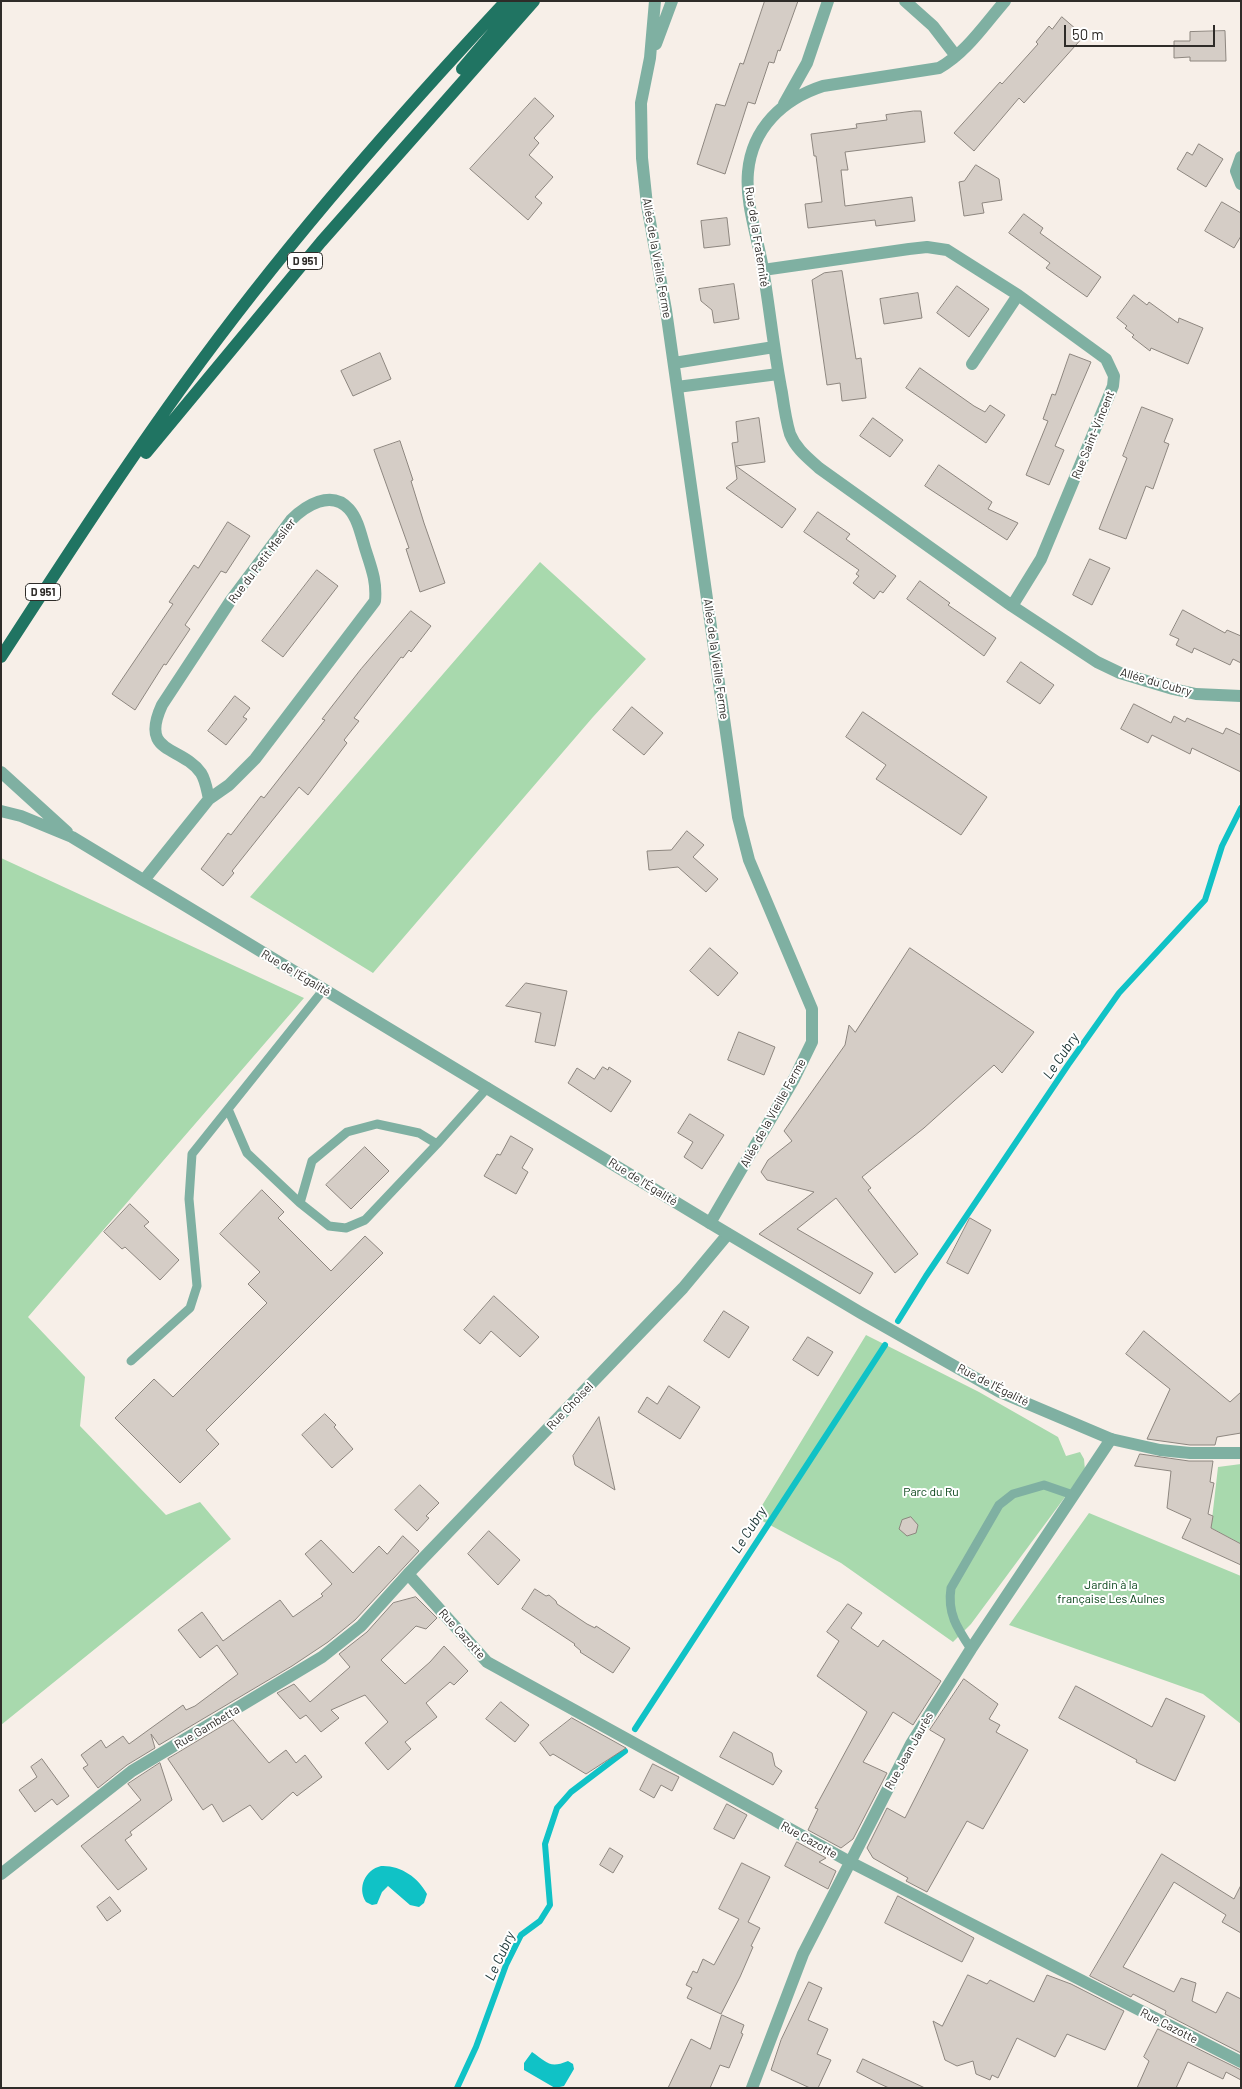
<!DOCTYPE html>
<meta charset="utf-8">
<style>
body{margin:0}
#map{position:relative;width:1242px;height:2089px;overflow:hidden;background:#f7efe8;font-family:Barlow,sans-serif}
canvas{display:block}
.frame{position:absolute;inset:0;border:2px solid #2f2c29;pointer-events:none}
.scale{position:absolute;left:1064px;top:25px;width:151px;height:22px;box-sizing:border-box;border:2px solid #2f2c29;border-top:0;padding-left:6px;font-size:15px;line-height:18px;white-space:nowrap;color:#2f2c29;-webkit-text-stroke:4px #fff;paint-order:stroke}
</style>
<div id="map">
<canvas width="1242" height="2089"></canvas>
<div class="frame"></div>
<div class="scale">50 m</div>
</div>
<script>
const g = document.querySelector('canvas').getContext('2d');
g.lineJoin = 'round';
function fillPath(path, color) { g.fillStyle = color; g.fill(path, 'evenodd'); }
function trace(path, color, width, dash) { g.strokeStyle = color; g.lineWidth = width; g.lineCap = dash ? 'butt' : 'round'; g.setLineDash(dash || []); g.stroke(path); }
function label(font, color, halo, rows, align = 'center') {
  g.font = font + ' Barlow,sans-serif'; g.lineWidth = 4; g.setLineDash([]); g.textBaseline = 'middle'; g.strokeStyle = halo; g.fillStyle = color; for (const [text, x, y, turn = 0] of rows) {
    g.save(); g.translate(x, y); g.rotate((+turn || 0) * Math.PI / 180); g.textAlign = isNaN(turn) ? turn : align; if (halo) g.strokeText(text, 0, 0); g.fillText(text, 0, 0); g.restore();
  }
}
const green = new Path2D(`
 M540 562 646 659 593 717 373 973 250 897Z
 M1 858 304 998 28 1317 85 1377 80 1426 166 1515 200 1502 231 1539 1 1725Z
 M866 1335 979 1392 1058 1437 1066 1456 1080 1452 1084 1459 1085 1470 971 1624 953 1642 841 1563 755 1517Z
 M1241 1464V1544L1211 1528 1218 1467Z
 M1089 1513 1241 1576V1724L1203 1694 1009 1625Z`);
const water = new Path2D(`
 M381 1866C400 1865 418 1877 427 1894L424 1903 419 1907 410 1905 388 1886 382 1892 377 1904 372 1905 366 1902C357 1888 365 1870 381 1866Z
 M532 2052C547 2062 549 2069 568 2061L573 2064 574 2069 564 2086 555 2088 524 2070V2063Z`);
const stream = new Path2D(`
 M898 1321 926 1276 1068 1065 1119 993 1205 900 1222 846 1241 808
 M635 1729 885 1345
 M457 2088 476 2047 506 1965 521 1935 540 1921 550 1905 545 1844 557 1808 571 1792 625 1751`);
const building = new Path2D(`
 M765 1H798L780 51 778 50 774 63 769 62 755 104 748 102 725 174 697 164 716 104 725 106 740 63 743 64Z
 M1062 17 1084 36 1024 103 1019 98 974 151 954 133 1000 82 1002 84 1038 44 1036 42 1049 26 1052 29Z
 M1225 31 1226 61H1190V57L1174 58V41H1190V32Z
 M535 98 554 116 534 138 539 143 529 155 553 177 535 197 542 203 528 220 470 169Z
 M914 111H921L925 142 845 152 848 170H841L845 206 912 197 915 221 876 226 875 220 808 228 805 204 822 202 816 156H814L811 134 857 128 856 124 887 120 886 115Z
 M1199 144 1223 159 1206 187 1177 169 1187 152 1192 155Z
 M976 165 999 179 1002 200 982 203 984 213 964 216 959 182 964 181Z
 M1222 202 1241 213V236L1234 248 1205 231Z
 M1024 214 1043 228 1040 233 1101 277 1087 297 1046 268 1050 263 1009 233Z
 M727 218 730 245 704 248 701 221Z
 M842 271 856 359 861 358 866 398 842 401 840 383 827 385 812 280 824 273Z
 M734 284 739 319 714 323 712 310 701 301 699 289Z
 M957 286 989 309 969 337 937 313Z
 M918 293 922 318 884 324 880 299Z
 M1134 295 1147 305 1149 302 1178 323 1179 318 1203 328 1188 364 1151 348 1150 351 1132 337 1134 335 1125 328 1127 326 1117 318Z
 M380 353 391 379 353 396 341 371Z
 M1070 354 1091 362 1055 446 1064 450 1049 485 1026 475 1048 421 1043 419 1052 394 1055 395Z
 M920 368 974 406 985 412 990 405 1005 415 986 443 906 388Z
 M1142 407 1173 419 1164 442 1169 444 1153 489 1146 486 1126 539 1099 529 1127 458 1123 456Z
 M759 418 765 462 736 466 796 509 782 528 726 488 737 479 732 443 738 442 736 422Z
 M873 418 903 440 890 457 860 436Z
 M400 441 413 480 411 481 424 523 445 583 420 592 406 549 409 548 374 450Z
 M939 465 992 502 988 509 1018 523 1007 540 925 486Z
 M818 512 850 534 846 539 896 576 883 593 880 591 874 599 853 583 859 576 856 574 859 570 804 532Z
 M228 522 250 536 226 573 221 571 185 625 190 629 166 665 164 664 135 710 112 694 173 604 169 602 194 565 198 568Z
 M1090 559 1110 568 1092 605 1073 595Z
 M317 570 338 586 283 657 262 641Z
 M920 581 950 603 948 605 996 638 984 656 907 599Z
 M1183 610 1225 633 1227 630 1241 636V663L1233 659 1230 665 1194 648 1192 653 1176 645 1179 639 1170 635Z
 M411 611 431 626 411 652 409 650 403 658 401 657 354 718 359 721 344 740 347 743 308 795 299 787 232 871 234 873 223 886 201 869 228 833 231 835 261 796 264 798 325 720 322 719 361 669Z
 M1021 662 1054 685 1040 704 1007 682Z
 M235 696 250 708 243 717 247 719 226 745 208 731Z
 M1134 704 1171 723 1174 716 1185 722 1187 718 1223 734 1226 728 1241 735V772L1192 748 1190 754 1152 735 1148 743 1121 729Z
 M632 707 663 733 644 755 613 730Z
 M863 712 987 797 961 835 876 779 886 765 846 737Z
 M687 831 704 845 693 857 718 879 706 892 678 867 649 870 647 851 671 850Z
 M710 948 738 973 718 996 690 971Z
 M910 948 1034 1032 1002 1073 994 1065 924 1128 862 1177 871 1188 868 1190 918 1254 895 1273 836 1198 797 1229 873 1273 860 1294 759 1234 814 1192 767 1180 761 1172 768 1160 792 1141 784 1131 845 1045 849 1025 855 1032Z
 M526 983 567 991 555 1046 535 1042 541 1013 506 1006Z
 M739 1032 775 1047 764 1075 728 1060Z
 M603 1067 608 1070 609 1067 631 1081 611 1112 568 1083 577 1068 594 1079Z
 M690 1114 724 1135 702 1169 684 1157 693 1142 678 1133Z
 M511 1136 533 1149 522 1168 528 1172 516 1194 484 1176 497 1154 500 1155Z
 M365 1147 389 1171 351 1209 326 1185Z
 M262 1190 284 1212 278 1218 331 1271 365 1236 383 1253 206 1430 219 1444 180 1483 115 1418 154 1379 173 1397 267 1303 248 1284 260 1272 220 1234Z
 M130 1204 149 1222 144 1226 179 1260 160 1280 125 1247 122 1249 104 1232Z
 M970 1218 991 1230 968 1274 947 1263Z
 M494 1296 539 1337 520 1357 491 1331 480 1344 464 1330Z
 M724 1311 749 1327 729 1358 704 1341Z
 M1144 1331 1230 1402 1241 1392V1433L1217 1437 1215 1445H1190L1147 1439 1170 1389 1126 1354Z
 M808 1337 833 1352 818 1376 793 1360Z
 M669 1386 700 1407 680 1439 638 1412 647 1397 657 1404Z
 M325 1414 336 1425 334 1427 353 1449 332 1468 302 1435Z
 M599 1417 615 1490 575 1465 573 1456Z
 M1140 1454 1189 1461H1213L1210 1482 1214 1483 1208 1514 1213 1516 1211 1528 1241 1544V1565L1182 1538 1191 1519 1167 1508 1171 1471 1135 1466Z
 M420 1485 439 1503 426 1516 429 1518 417 1531 395 1510Z
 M911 1517 918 1525 916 1533 907 1536 899 1529 902 1520Z
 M489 1531 520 1560 498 1585 468 1554Z
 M403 1536 419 1551 355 1620 328 1642 292 1666 159 1745 151 1734 155 1748 127 1765 98 1788 83 1768 88 1765 81 1755 101 1740 106 1748 123 1736 129 1744 183 1705 186 1710 195 1706 238 1674 217 1645 200 1658 178 1630 202 1612 223 1641 280 1600 293 1617 323 1596 321 1594 332 1584 305 1554 321 1540 353 1573 379 1546 387 1554Z
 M535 1589 546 1596 549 1595 556 1601 557 1604 587 1624 595 1628 596 1626 630 1648 613 1673 580 1652 581 1651 574 1645 575 1644 522 1609Z
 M416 1597 437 1618 426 1629 416 1626 381 1660 405 1684 430 1662 444 1646 468 1671 454 1685 450 1682 426 1703 437 1717 405 1742 411 1749 388 1770 365 1743 388 1722 365 1695 331 1710 339 1718 321 1732 306 1715 300 1719 277 1693 294 1684 310 1702 350 1667 339 1654 367 1632 393 1603Z
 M848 1604 862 1613 851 1628 878 1647 883 1640 941 1681 913 1725 893 1712 863 1762 887 1773 853 1839 841 1848 808 1830 818 1809 815 1808 867 1712 817 1676 839 1641 827 1632Z
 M964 1679 998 1704 989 1719 1000 1725 996 1732 1028 1750 983 1829 967 1821 927 1892 906 1881 908 1878 873 1858 867 1848 887 1808 905 1818 945 1739 930 1730Z
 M1076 1686 1152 1727 1166 1698 1205 1716 1175 1781 1136 1762 1137 1760 1059 1718Z
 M501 1702 529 1725 515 1742 486 1719Z
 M572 1718 626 1748 586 1774 553 1754 550 1756 540 1743Z
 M233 1720 269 1763 286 1750 296 1763 305 1755 322 1777 297 1796 293 1792 262 1820 250 1805 223 1822 212 1804 203 1810 168 1759Z
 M734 1732 772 1753 775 1766 782 1771 773 1785 720 1757Z
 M42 1759 69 1796 57 1805 52 1799 35 1812 19 1790 37 1777 31 1767Z
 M160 1763 172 1800 130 1832 132 1835 125 1840 147 1869 118 1890 81 1846 141 1800 128 1784Z
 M653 1764 679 1777 672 1791 661 1785 654 1798 640 1790Z
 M727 1804 747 1815 734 1839 714 1829Z
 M797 1842 826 1858 819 1862 836 1871 828 1889 785 1866Z
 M610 1848 623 1856 613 1873 600 1865Z
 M1162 1854 1234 1899 1241 1885V1933L1222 1922 1226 1915 1174 1882 1123 1967 1174 1992 1181 1978 1196 1983 1192 2001 1216 2013 1227 1992 1241 1999V2053L1165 2014 1166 2011 1133 1994 1131 1997 1090 1976Z
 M742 1863 770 1877 748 1922 760 1928 751 1946 753 1947 740 1977 721 2014 687 1998 692 1988 686 1985 693 1971 697 1973 703 1959 714 1965 739 1919 719 1909Z
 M898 1896 974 1938 962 1962 885 1923Z
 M110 1897 121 1911 107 1921 97 1907Z
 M968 1975 987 1984 990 1980 1034 2002 1047 1975 1071 1984 1124 2011 1105 2050 1067 2034 1055 2057 1017 2038 998 2078 992 2075 990 2080 976 2074 973 2061 957 2066 945 2060 933 2021 942 2026Z
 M809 1982 822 1988 808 2020 828 2029 817 2054 831 2060 818 2088H810L771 2070 781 2040Z
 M722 2015 744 2025 741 2033 743 2034 729 2068 720 2065 710 2088H668L691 2039 710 2049Z
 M1158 2029 1241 2070V2080L1226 2072 1223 2079 1188 2062 1176 2088H1137L1149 2061 1144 2057Z
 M863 2059 925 2088H889L878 2083 857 2072Z`);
const service = new Path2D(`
 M437 1144 419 1133 377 1124 347 1132 312 1161 300 1203 329 1226 346 1228 365 1220 437 1144 488 1087
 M300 1203 247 1153 228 1109 324 989
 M131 1361 190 1308 197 1286 189 1199 192 1154 228 1109
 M971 1649C957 1628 947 1613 951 1588L999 1505 1013 1494 1044 1485 1073 1495`);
const minor = new Path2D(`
 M655 1 650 58 641 103 642 158 647 205 666 310 738 817 749 860 812 1009V1042L794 1079 710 1223
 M905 1 933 26 956 56
 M1005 1C985 24 966 53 939 68L823 86C783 99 752 128 748 172 745 204 758 238 763 269 770 311 774 352 782 393 784 407 786 421 790 434 796 449 808 458 819 468L1012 606 1097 662 1120 673 1173 689 1196 694 1241 696
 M656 44 672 1
 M784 104 807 63 828 1
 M1241 157 1236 171 1241 184
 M763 270 909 249 927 247 947 250 1018 295 1106 359 1114 376 1113 386 1041 559 1012 606
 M674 363 774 347
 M972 364 1018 295
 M677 387 778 374
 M144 880 209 799 229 785 255 759 375 601C377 581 371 567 365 548 361 535 358 519 349 509 331 489 305 506 291 520L231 600 162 705C139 755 181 745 201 773 206 781 207 791 209 799
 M408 1574 487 1662 850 1862 1241 2062
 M1 1874 132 1771 322 1657 361 1626 408 1574 683 1288 728 1234
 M752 2088 803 1954 911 1744 971 1649 1111 1439`);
const tertiary = new Path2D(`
 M1 772 67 832
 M1 811 21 816 72 837 710 1223 861 1313 1000 1392 1111 1439 1160 1450 1190 1453H1241`);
const primary = new Path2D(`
 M462 69 520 1
 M146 453 321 242 534 1
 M1 657C66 557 131 456 202 360 295 234 399 116 506 1`);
const shields = [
 [305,261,35],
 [43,592,35]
];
const shieldNames = [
 ["D 951",305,261],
 ["D 951",43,592]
];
const streetNames = [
 ["Rue de la Fraternité",757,237,81],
 ["Allée de la Vieille Ferme",657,258,80],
 ["Rue Saint-Vincent",1093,435,-68],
 ["Rue du Petit Meslier",262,561,-53],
 ["Allée de la Vieille Ferme",716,659,82],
 ["Allée du Cubry",1156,682,16],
 ["Rue de l'Égalité",296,973,31],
 ["Allée de la Vieille Ferme",773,1113,-61],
 ["Rue de l'Égalité",643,1182,32],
 ["Rue de l'Égalité",993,1385,27],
 ["Rue Choisel",570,1406,-46],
 ["Rue Cazotte",462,1634,48],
 ["Rue Gambetta",207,1727,-31],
 ["Rue Jean Jaurès",909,1751,-61],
 ["Rue Cazotte",809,1840,29],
 ["Rue Cazotte",1169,2026,27]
];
const parkNames = [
 ["Parc du Ru",931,1492],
 ["Jardin à la",1111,1585],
 ["française Les Aulnes",1111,1599]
];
const waterNames = [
 ["Le Cubry",1061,1056,-56],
 ["Le Cubry",749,1530,-57],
 ["Le Cubry",500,1956,-65]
];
fillPath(green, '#a8d9ad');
fillPath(water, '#10c2c6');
trace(stream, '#10c2c6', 6);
fillPath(building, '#d5cdc6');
trace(building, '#8d867f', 1);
trace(service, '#7fb0a2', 9);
trace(minor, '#7fb0a2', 12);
trace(tertiary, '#7fb0a2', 12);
trace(primary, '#207462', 12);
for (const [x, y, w] of shields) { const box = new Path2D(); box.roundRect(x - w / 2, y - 8.5, w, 17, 4); g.fillStyle = '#fff'; g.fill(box); trace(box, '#2f2c29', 1); }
label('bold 11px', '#2f2c29', null, shieldNames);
label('12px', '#2f2c29', '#fff', streetNames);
label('12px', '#054216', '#fff', parkNames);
label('italic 14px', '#173031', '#fff', waterNames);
</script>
